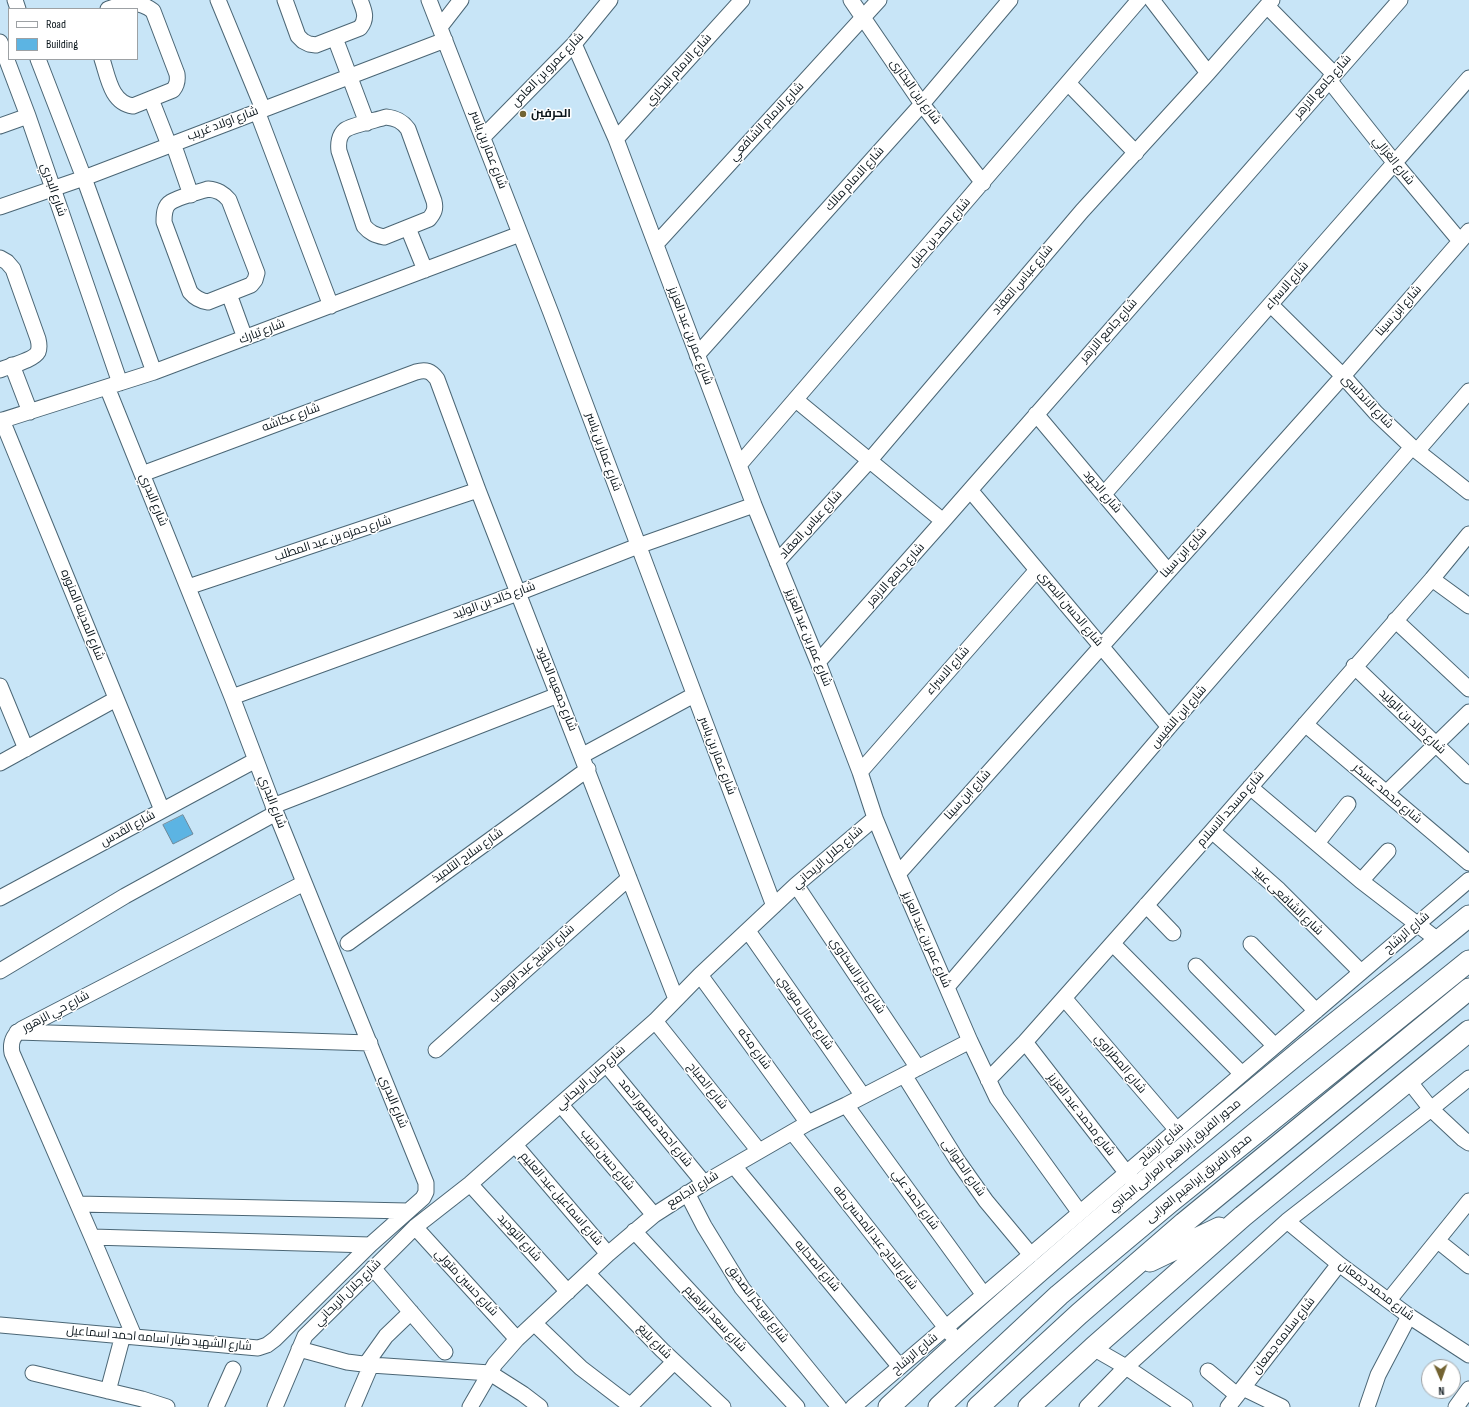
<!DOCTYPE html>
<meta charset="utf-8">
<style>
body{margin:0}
#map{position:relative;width:1469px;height:1407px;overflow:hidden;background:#c8e5f7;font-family:"Sofia Sans Condensed",sans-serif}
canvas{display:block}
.legend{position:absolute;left:8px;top:8px;width:130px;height:52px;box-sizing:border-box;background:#fff;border:1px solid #9da1a4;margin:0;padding:5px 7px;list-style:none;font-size:12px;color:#0a151b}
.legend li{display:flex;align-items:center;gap:8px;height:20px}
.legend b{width:20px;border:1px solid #9da1a4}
.north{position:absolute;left:1421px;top:1359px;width:40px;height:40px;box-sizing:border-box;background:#fff;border:1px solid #9da1a4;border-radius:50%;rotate:178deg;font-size:11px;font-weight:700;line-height:16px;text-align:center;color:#0a151b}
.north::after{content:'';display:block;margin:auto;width:14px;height:18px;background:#736331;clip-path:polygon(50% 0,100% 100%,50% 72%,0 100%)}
</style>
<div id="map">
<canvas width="1469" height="1407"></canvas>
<ul class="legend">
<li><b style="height:5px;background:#fff"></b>Road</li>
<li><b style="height:11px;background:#5cb4e3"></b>Building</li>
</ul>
<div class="north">N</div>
</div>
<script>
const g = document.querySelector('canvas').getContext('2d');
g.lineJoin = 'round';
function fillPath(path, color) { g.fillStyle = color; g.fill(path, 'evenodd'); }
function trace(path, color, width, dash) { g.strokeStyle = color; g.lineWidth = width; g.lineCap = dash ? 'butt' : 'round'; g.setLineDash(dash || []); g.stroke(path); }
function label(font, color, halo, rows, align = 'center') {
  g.font = font + ' "Sofia Sans Condensed",Cairo,sans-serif'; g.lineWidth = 3; g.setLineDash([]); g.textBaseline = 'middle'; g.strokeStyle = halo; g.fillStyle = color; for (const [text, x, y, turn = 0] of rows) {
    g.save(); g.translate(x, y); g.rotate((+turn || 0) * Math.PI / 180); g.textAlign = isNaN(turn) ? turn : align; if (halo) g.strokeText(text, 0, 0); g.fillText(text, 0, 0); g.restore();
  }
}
const building = new Path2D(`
 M183 815 193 834 173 844 163 825Z`);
const street = new Path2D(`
 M15 0 18 9
 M218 0 263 109
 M285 0 298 36 303 41 309 44 316 45 360 28C368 18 364 10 360 0
 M429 0 551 313 774 906
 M851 0 922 104 983 183
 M1152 0 1208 73
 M1267 6 1334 74
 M440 27 461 0
 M335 38 367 123
 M0 42 28 116 120 383
 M574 44 616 139 754 505 818 662 860 772 875 818 898 874 970 1041 997 1098 1080 1213
 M38 59 84 178 154 372
 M102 59C108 77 111 103 133 106L173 90C177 85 178 81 177 74L153 11C139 0 126 3 108 9
 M1329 80 1394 162 1460 241
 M1068 83 1136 153
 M151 99 169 145
 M257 111 331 306
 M386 117C396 118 402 121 408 129L434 201C436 209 434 213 429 219L384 237C375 235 370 233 364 226L339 151C338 144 339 135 345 130 352 125 377 120 386 117Z
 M0 126 28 116
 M483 137 574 44 610 0
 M616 139 742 0
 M173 143 191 195
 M208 189C218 190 223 193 229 200L257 273 255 280 251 285 208 302C200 301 195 298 190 292L164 222C164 215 164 206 171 202 179 197 198 192 208 189Z
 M0 207 84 178 445 40
 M408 228 425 270
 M656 244 879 0
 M0 258 7 262 13 269 38 339C39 343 40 347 38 352 34 360 9 366 0 370
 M229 294 245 338
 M1271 305 1343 376 1376 413 1412 447 1469 492
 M697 355 922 104 1010 0
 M12 365 30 412
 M796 400 943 521
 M1036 414 1168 571
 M2 420 162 810
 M0 421 154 372 520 234
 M1417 451 1469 391
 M739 465 1139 0
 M142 474 416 372C426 369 431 371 437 379L478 490 676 999
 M970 490 1169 727
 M1104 494 1469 78
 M777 562 870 460 1082 211 1208 73 1272 0
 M1432 579 1469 606
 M188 587 478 490
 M1395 620 1469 689
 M818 662 943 521 1400 0
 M1354 666 1469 776
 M0 686 26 749
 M232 697 518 593 638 546 754 505
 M1305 724 1469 863
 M583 755 694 695
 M0 763 116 699
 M860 772 1037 570
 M1250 787 1361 881 1439 941
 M1386 793 1469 712
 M273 806 558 695
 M1212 831 1279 890 1361 972
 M1317 843 1348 804
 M898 874 1343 376 1469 231
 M1361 881 1388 851
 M796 885 918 1068
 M0 898 256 760
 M1146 905 1173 933
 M748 931 863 1096
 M348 943 588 769
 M1113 944 1242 1074
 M1251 944 1316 1011
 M1196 966 1275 1046
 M0 971 125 896 276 813
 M700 975 808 1123
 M947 987 1169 727 1412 447
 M1064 998 1177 1130
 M655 1021 759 1151
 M17 1032 370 1043
 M1025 1042 1132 1180
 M436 1050 629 878
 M606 1064 704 1183
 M904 1075 957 1160 986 1201 1031 1255
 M988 1080 1025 1042 1212 831 1432 579 1469 534
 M1409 1081 1431 1109 1463 1139 1469 1143
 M561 1105 654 1215
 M846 1105 984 1295
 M793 1133 951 1334
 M515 1145 608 1254
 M734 1166 900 1367
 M470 1184 568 1292
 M687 1193 704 1226 742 1288 839 1407
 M78 1204 408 1211
 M1287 1221 1339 1264 1409 1316 1469 1355
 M415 1227 517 1339
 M634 1231 797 1407
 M92 1237 370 1245
 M1438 1241 1469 1266
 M373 1268 445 1352
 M588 1274 662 1350 723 1407
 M1389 1300 1469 1201
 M534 1323 581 1368 632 1407
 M0 1325 258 1348 267 1345 275 1339 370 1245 423 1198 426 1192V1183L276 813 232 697 107 387
 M134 1336 92 1237 12 1053C10 1042 13 1035 22 1029L304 883
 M1093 1348 1126 1367 1185 1407
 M299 1349 347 1362 371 1365 490 1373 523 1394 540 1407
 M366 1364 386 1336 411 1312
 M1208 1371 1237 1395
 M33 1373 142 1399 167 1407
 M1243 1388 1282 1407
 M108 1391 123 1335
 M630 1406 674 1362
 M216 1407 233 1369
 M275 1407 305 1336 389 1253 415 1227 470 1184 655 1021 700 975 796 885 875 818
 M353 1407 371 1365
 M470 1407 495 1364 517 1339 608 1254 654 1215 704 1183 808 1123 846 1105 970 1041
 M853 1407 1469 880
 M1087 1407 1126 1367 1287 1221 1431 1109 1469 1078
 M1228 1407 1339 1264
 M1367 1407 1378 1375 1409 1316
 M1456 1407 1469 1389`);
const secondary = new Path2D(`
 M1150 1261 1219 1228
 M889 1407C1020 1284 1158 1169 1296 1055 1353 1008 1412 963 1469 916
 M939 1407 1059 1295 1169 1203 1469 961
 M978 1407 1079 1314 1184 1223 1469 989
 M1029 1407 1093 1348 1243 1216 1469 1031`);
const markers = [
 [523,114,4,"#736331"]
];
const streetNames = [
 ["شارع عمرو بن العاص",548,70,-46],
 ["شارع الامام البخاري",679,70,-48],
 ["شارع جامع الازهر",1323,87,-49],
 ["شارع زين البخارى",915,92,54],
 ["شارع الامام الشافعي",767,122,-47],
 ["شارع اولاد غريب",223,124,-21],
 ["شارع عمار بن ياسر",488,150,69],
 ["شارع الغزالي",1393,161,51],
 ["شارع الامام مالك",855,179,-48],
 ["شارع البدري",53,190,71],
 ["شارع احمد بن حنبل",940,233,-49],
 ["شارع عباس العقاد",1023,280,-50],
 ["شارع الاسراء",1287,286,-49],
 ["شارع ابن سينا",1399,311,-49],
 ["شارع جامع الازهر",1109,331,-49],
 ["شارع تبارك",262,332,-21],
 ["شارع عمر بن عبد العزيز",690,336,69],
 ["شارع الاندلسى",1367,402,46],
 ["شارع عكاشه",291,418,-20],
 ["شارع عمار بن ياسر",603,452,70],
 ["شارع الجود",1102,492,50],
 ["شارع البدري",153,500,68],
 ["شارع عباس العقاد",811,525,-48],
 ["شارع حمزه بن عبد المطلب",333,539,-18],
 ["شارع ابن سينا",1184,553,-48],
 ["شارع جامع الازهر",896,575,-48],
 ["شارع خالد بن الوليد",494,601,-20],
 ["شارع الحسن البصرى",1070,609,50],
 ["شارع المدينه المنوره",82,615,68],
 ["شارع عمر بن عبد العزيز",808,638,68],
 ["شارع الاسراء",948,671,-49],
 ["شارع جمعيه الخلود",556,689,68],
 ["شارع ابن النفيس",1179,717,-49],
 ["شارع خالد بن الوليد",1412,722,44],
 ["شارع عمار بن ياسر",717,756,69],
 ["شارع محمد عسكر",1387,794,40],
 ["شارع ابن سينا",968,795,-48],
 ["شارع البدري",272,802,69],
 ["شارع مسجد الاسلام",1231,809,-49],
 ["شارع القدس",128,829,-29],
 ["شارع سلاح التلميذ",468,856,-36],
 ["شارع جلال الريحاني",828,858,-41],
 ["شارع الشافعى عبيد",1287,901,44],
 ["شارع الرشاح",1407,933,-41],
 ["شارع عمر بن عبد العزيز",926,940,66],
 ["شارع الشيخ عبد الوهاب",532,964,-42],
 ["شارع جابر السخاوي",857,976,56],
 ["شارع حي الزهور",56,1012,-28],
 ["شارع جمال موسي",805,1013,55],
 ["شارع مكه",754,1049,54],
 ["شارع المطراوي",1120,1064,50],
 ["شارع جلال الريحاني",591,1078,-42],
 ["شارع الصباح",707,1086,51],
 ["شارع البدري",393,1102,68],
 ["شارع محمد عبد العزيز",1081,1115,52],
 ["شارع احمد منصور احمد",655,1123,51],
 ["شارع الرشاح",1161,1144,-41],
 ["محور الفريق إبراهيم العرابى الجانبي",1175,1156,-40],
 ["شارع حسن حبيب",607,1160,50],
 ["شارع الحلوانى",963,1168,55],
 ["محور الفريق إبراهيم العرابى",1199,1179,-39],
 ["شارع الجامع",693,1190,-32],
 ["شارع اسماعيل عبد العليم",561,1199,49],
 ["شارع احمد علي",915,1200,54],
 ["شارع التوحيد",519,1238,48],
 ["شارع الحاج عبد المحسن طه",875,1238,52],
 ["شارع الصحابه",817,1266,50],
 ["شارع حسين متولي",466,1283,47],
 ["شارع محمد جمعان",1376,1291,37],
 ["شارع جلال الريحاني",348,1293,-45],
 ["شارع ابو بكر الصديق",757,1304,53],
 ["شارع سعد ابراهيم",715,1319,47],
 ["شارع سلامه جمعان",1284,1336,-52],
 ["شارع الشهيد طيار اسامه احمد اسماعيل",159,1339,5],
 ["شارع بليغ",654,1342,45],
 ["شارع الرشاح",915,1354,-40]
];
const poiNames = [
 ["الحرفين",531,114]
];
fillPath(building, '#5cb4e3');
trace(building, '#6d8899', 1);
trace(street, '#4b6675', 17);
trace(secondary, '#4b6675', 23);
trace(street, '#fff', 15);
trace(secondary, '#fff', 21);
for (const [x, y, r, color] of markers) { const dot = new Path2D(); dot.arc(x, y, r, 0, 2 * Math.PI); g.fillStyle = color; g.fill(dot); trace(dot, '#fff', 1.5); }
label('12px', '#0a151b', '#fff', streetNames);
label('bold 12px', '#0a151b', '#fff', poiNames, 'left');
</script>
